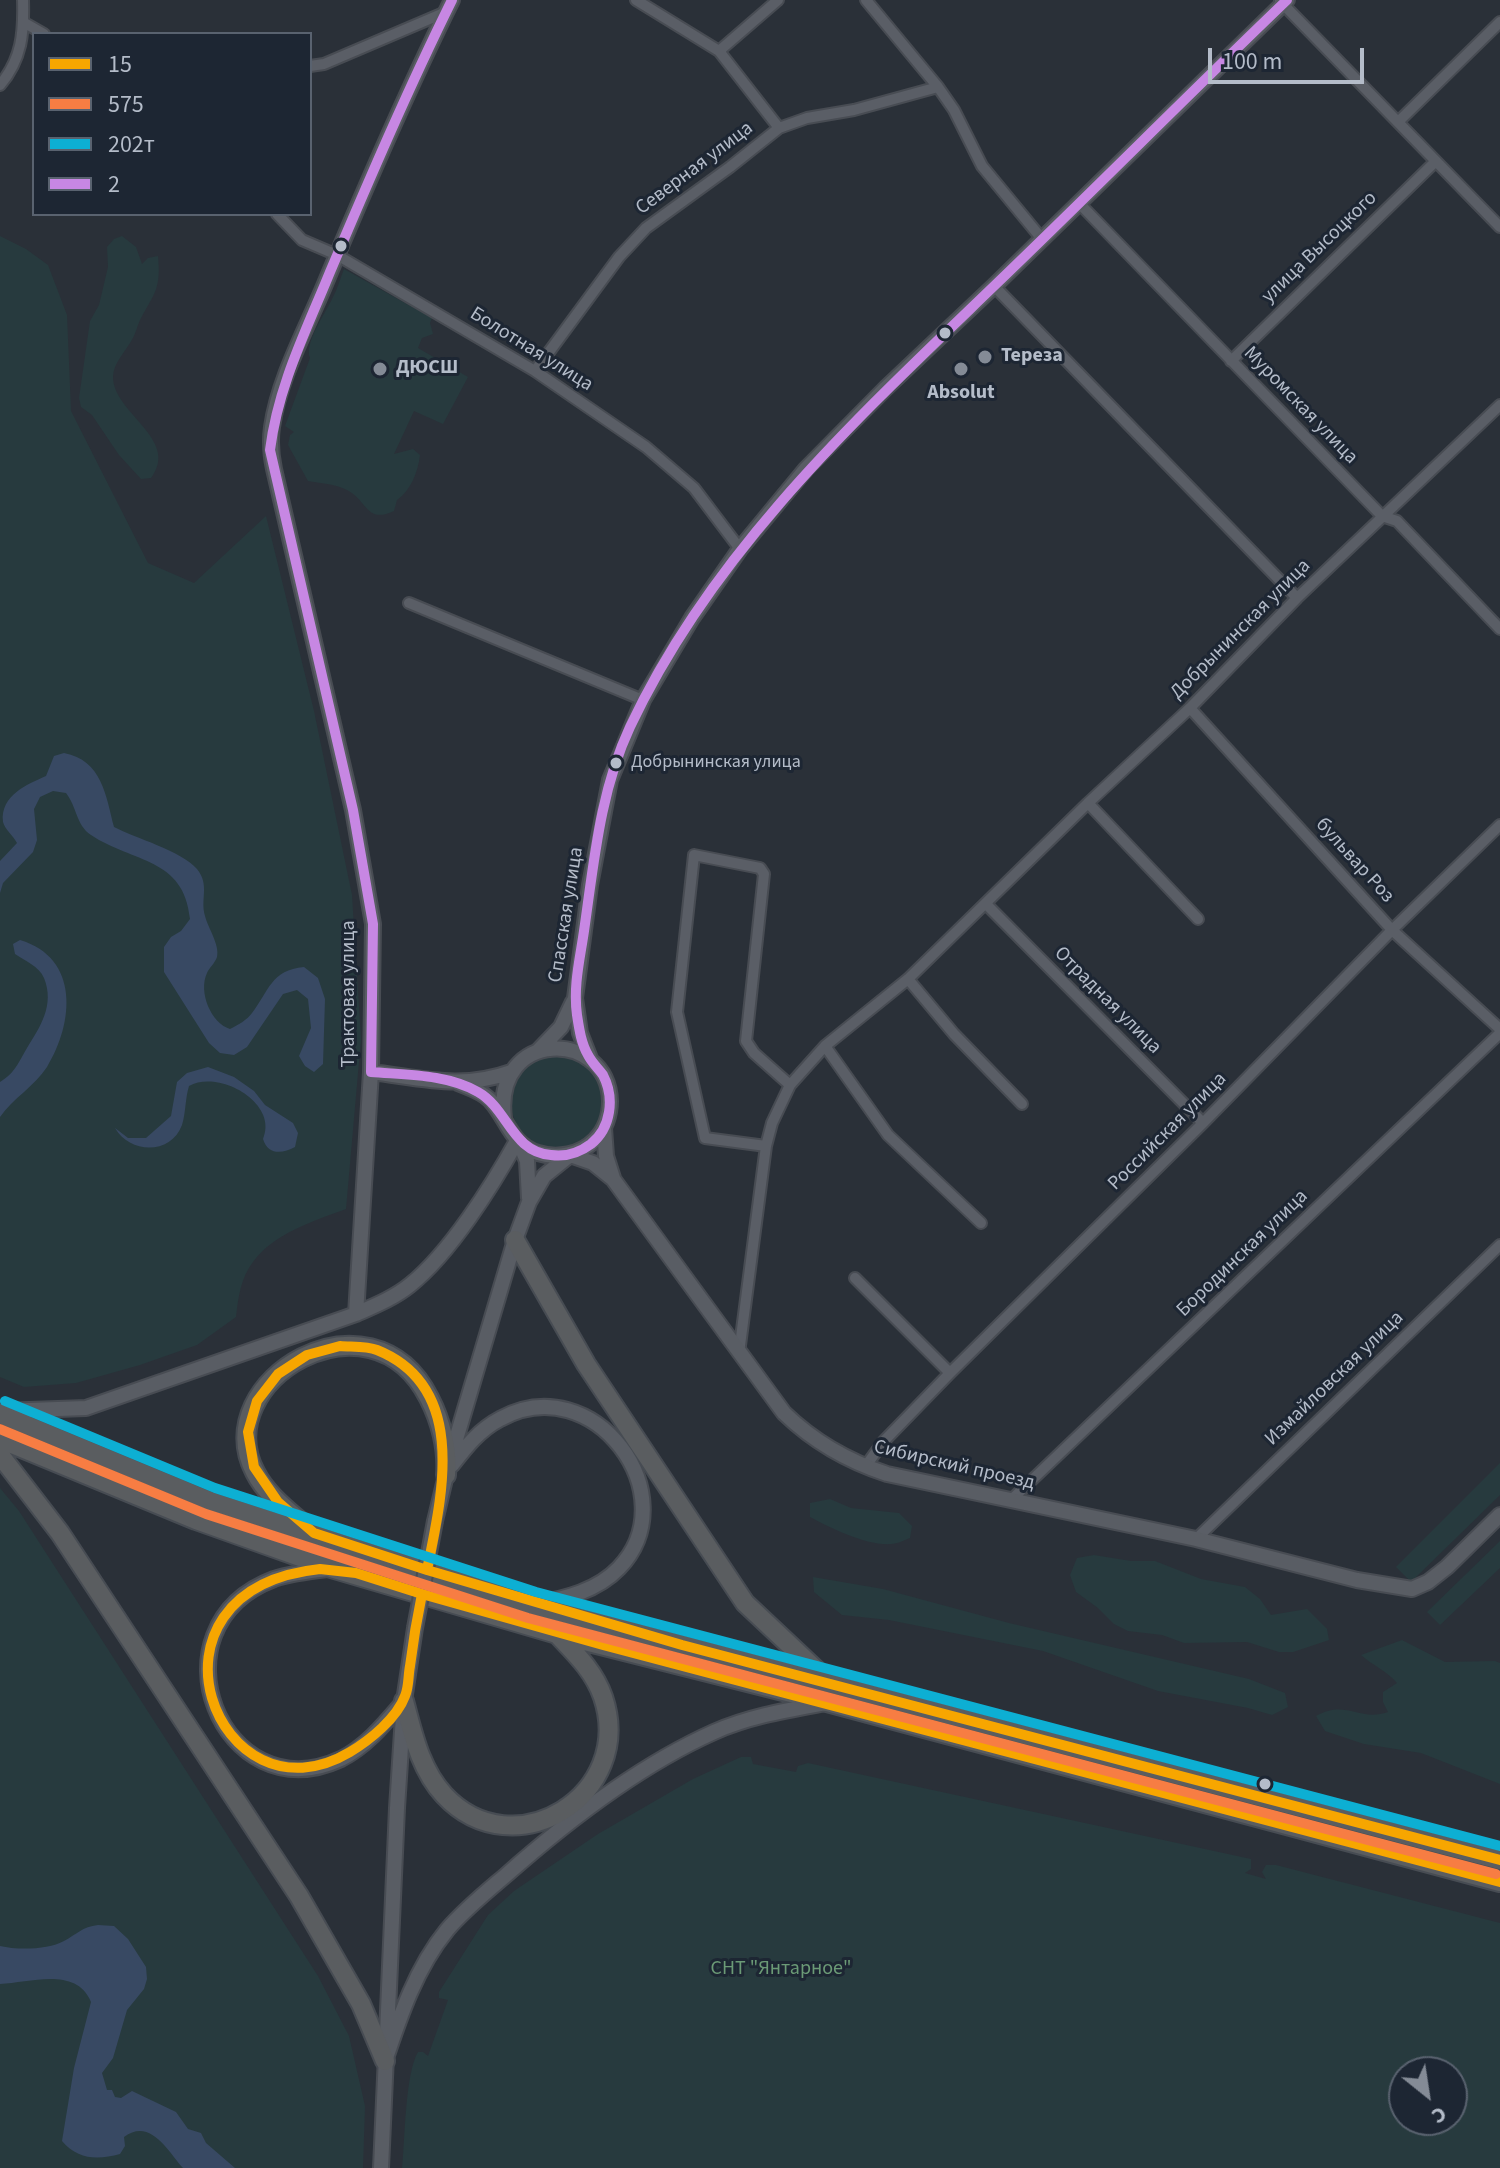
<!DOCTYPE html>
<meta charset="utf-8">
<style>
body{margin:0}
#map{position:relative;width:1500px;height:2168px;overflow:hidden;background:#2a3038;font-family:"Source Sans 3",sans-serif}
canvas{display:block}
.legend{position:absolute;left:32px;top:32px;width:280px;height:184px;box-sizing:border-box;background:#1d2633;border:2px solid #59626f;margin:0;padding:10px 14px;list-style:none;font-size:24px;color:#b4bcc9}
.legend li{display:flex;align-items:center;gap:16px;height:40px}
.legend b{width:40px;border:2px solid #59626f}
.north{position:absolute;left:1388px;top:2056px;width:80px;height:80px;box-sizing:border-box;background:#1d2633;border:2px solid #59626f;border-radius:50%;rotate:150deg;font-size:22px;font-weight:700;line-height:32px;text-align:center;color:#b4bcc9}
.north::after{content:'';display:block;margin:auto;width:28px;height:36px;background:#848b96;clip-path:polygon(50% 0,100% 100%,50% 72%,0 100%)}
.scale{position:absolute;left:1208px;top:48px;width:156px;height:36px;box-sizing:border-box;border:4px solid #b4bcc9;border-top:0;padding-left:10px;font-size:24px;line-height:28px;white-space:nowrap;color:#b4bcc9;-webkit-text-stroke:6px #1d2633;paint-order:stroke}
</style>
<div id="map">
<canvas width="1500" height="2168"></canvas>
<ul class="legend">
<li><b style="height:10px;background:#f7a600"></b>15</li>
<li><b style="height:10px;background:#f77d43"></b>575</li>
<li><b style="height:10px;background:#0dafd3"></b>202т</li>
<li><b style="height:10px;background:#c787e3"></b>2</li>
</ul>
<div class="north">С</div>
<div class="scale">100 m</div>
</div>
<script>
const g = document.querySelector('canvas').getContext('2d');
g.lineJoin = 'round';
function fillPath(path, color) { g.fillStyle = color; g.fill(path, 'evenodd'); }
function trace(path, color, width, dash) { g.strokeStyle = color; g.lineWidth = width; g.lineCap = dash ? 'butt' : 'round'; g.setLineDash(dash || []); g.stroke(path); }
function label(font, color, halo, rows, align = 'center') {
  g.font = font + ' "Source Sans 3",sans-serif'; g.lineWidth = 6; g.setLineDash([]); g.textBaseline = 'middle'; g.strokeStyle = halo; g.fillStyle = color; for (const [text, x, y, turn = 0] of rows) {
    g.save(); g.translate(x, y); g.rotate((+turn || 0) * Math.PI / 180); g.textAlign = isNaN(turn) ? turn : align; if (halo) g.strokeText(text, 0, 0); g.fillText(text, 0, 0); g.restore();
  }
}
const green = new Path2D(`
 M0 236 26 249 48 265 67 315 71 411 148 563 194 583 266 516 314 711 352 895 361 1039 346 1209C314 1221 274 1233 253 1262 241 1277 238 1298 236 1317L197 1345 140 1365 76 1383 24 1387 0 1377Z
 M122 236 136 247 142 264 148 258 158 256C161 289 155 292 140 320 137 327 135 336 130 343 124 353 114 363 113 376 112 413 181 439 151 478L141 479 119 455 92 415 81 407 79 398 90 321 99 305 108 267 107 247 114 239Z
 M344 269 432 318 430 323 433 334 422 338 418 348 468 377 443 424 414 411 394 454 413 449 420 455C418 472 411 490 397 500L394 511C366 524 368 501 347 490 335 484 320 483 308 481L288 445 290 435 294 432 285 426 310 358C304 343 325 314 332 299 337 290 340 279 344 269Z
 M511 1102a46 46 0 1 1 92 0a46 46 0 1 1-92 0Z
 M1500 1463V1495L1411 1582 1396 1567Z
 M0 1488 19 1511 318 1976 349 2036 365 2106 363 2168H0Z
 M830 1499 851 1508 899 1513 912 1526 910 1538C905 1540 897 1544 891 1544 867 1546 831 1528 810 1517V1503Z
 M1500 1541V1568L1440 1625 1427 1612Z
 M1094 1555 1131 1561H1155L1201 1579 1245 1587 1260 1599 1271 1615 1307 1609 1327 1629 1329 1640 1293 1652H1279L1247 1642 1184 1643 1162 1635 1128 1631 1114 1624 1098 1608 1076 1592 1070 1575 1077 1558Z
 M813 1577 883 1589 1009 1623 1249 1679 1285 1693 1288 1707 1272 1715 1248 1708 1158 1691 1043 1651 889 1620 842 1615 814 1592Z
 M1402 1640 1445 1662 1495 1661 1500 1663V1784L1421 1753 1364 1744 1325 1731 1316 1716C1346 1699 1359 1722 1388 1712L1383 1702V1692L1397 1683C1387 1671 1372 1665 1361 1655Z
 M741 1757H751L753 1764 796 1772 798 1766 808 1763 1251 1859V1869L1245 1873 1266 1879 1262 1872 1266 1865H1276L1500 1923V2168H402C405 2140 405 2074 418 2052H423L428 2056 448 2000 439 1998V1992L488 1915 514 1891 598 1834 693 1779ZM1452 2072V2120H1404V2072Z`);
const water = new Path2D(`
 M64 753C102 760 106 796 114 827 135 838 182 851 197 869 210 885 200 899 205 916 208 928 220 945 217 957 215 963 209 968 207 973 198 992 211 1023 230 1029 238 1025 247 1020 252 1013 269 991 271 970 304 967L318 978 325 999 323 1064 314 1072 305 1066 299 1056 311 1028 308 999 297 990 283 994 247 1047 234 1055 220 1053 209 1043 164 972V947L171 937 181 931 190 919C184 857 133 863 91 835 76 825 77 807 66 793L53 791 40 797 34 809 37 840 33 852 3 883 0 893V861L17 843C13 835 5 830 3 822 0 795 28 784 46 776L54 756Z
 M20 940C80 958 74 1023 47 1067 34 1087 13 1098 0 1117V1082C15 1073 18 1063 27 1048 40 1027 55 1005 44 978 39 966 25 961 15 954L13 944Z
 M208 1067 234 1077 254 1091 265 1105 293 1123 298 1133 295 1147C282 1154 268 1155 263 1139 279 1103 219 1069 189 1086 185 1099 186 1112 182 1125 171 1155 130 1154 115 1128L128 1138H146L171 1116 177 1082 187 1073Z
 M98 1925 114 1926 128 1939 146 1967 147 1979 144 1989 127 2010 113 2058 102 2073 107 2090H112L115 2097 121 2098 132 2091 176 2112 188 2129 201 2133 206 2143 235 2168H183C168 2151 150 2117 124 2137L125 2146 120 2154C98 2160 78 2160 62 2141L74 2068 91 2002C76 1966 30 1983 0 1984V1946C17 1950 48 1950 64 1941 77 1934 82 1927 98 1925Z`);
const street = new Path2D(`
 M636 0 719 51 779 128
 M866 0 938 87
 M1280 1 1500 227
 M23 22 44 34
 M719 51 778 0
 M310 66 324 64 446 12
 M0 85C22 59 24 33 23 0
 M1398 122 1500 22
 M1078 202 1382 516 1397 521 1500 629
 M277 214 302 240 337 255 535 371 646 447 694 488 740 549
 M994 286 1297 598
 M1231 361 1435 162
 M535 371 619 257 646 228 730 167 779 128 807 118 854 110 938 87 954 110 982 166 1042 239
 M409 603 643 700
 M1190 708 1392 930 1500 1029
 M1088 803 1198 919
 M986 904 1203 1123
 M908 979 954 1034 1022 1104
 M825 1046 888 1135 981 1223
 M766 1146 705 1138 677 1012 694 855 760 868 764 874 746 1041 754 1053 790 1085
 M855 1278 950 1373
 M739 1353 766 1146 772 1123 790 1085 825 1046 908 979 1088 803 1190 708 1297 598 1500 405
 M865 1467 884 1441 950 1373 1203 1123 1392 930 1500 825
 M1011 1500 1500 1033
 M1196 1539 1500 1245`);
const secondary = new Path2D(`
 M537 1052 561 1027 573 1002
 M591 1061 580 1033 575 998 590 885 610 780 643 700 692 618 740 549 806 469 886 388 994 286 1287 0
 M371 1072C422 1078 461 1090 511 1072
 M458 1083C469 1088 481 1091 490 1100 507 1118 511 1145 538 1153 557 1159 580 1155 595 1140 605 1130 610 1115 610 1101 608 1029 493 1028 504 1118
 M604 1128 606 1156 613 1178
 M520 1144 527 1161 529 1198
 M356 1314 371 1072 373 924 353 810 274 469C271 455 270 441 272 427 279 378 306 330 325 284 365 188 406 93 452 0
 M0 1411 86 1408 356 1314C374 1306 394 1298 410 1285 450 1253 492 1186 517 1141
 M449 1463 515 1240 529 1202 544 1176 570 1155 593 1163 613 1179 784 1413C814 1442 847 1461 887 1474L1196 1539 1357 1580 1412 1589 1428 1582 1447 1567 1500 1515
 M452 1465C466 1447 479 1430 500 1419 594 1367 688 1496 619 1568 597 1591 566 1598 536 1604
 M435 1521 446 1475
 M329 1569C311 1571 292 1573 274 1579 147 1627 222 1814 341 1759 367 1746 386 1722 404 1701
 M385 2061C400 2016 416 1968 447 1930 464 1910 485 1893 505 1876 567 1821 638 1766 714 1732 750 1716 788 1710 826 1703
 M381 2168 397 1808 404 1701 415 1628`);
const highway = new Path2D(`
 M515 1240 586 1364 745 1603 829 1682
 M0 1414 210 1501 532 1605 1500 1860
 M0 1439 196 1520 331 1568 557 1634 827 1702 1500 1882
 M0 1455 60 1533 299 1896 361 2004 385 2061
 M310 1530C290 1512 267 1496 255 1472 207 1381 371 1283 429 1398 441 1421 448 1449 446 1475
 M404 1701C413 1734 420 1769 444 1795 514 1870 636 1795 603 1697 594 1671 575 1653 557 1634`);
const secondaryBridge = new Path2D(`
 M415 1628 435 1521`);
const bus1 = new Path2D(`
 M340 1346C352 1347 367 1346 377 1350 469 1387 442 1496 427 1570L314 1533 278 1502 254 1467 248 1432 257 1401 278 1374 307 1355Z
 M320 1569 356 1573 422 1594C417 1618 413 1642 410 1666 408 1676 409 1687 405 1696 397 1718 370 1740 350 1752 218 1831 124 1590 320 1569Z
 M427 1570 682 1645 1500 1860
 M422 1594 603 1645 1500 1882`);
const bus2 = new Path2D(`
 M0 1429 206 1514 528 1618 1496 1874`);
const bus3 = new Path2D(`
 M5 1401 215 1488 536 1592 1500 1846`);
const bus4 = new Path2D(`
 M452 0C408 89 369 180 330 272 306 331 278 386 270 450L353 810 373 924 371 1072C406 1075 447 1074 478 1092 508 1109 512 1152 551 1155 565 1157 579 1153 591 1144 611 1128 615 1098 603 1075 598 1068 592 1063 588 1055 581 1043 579 1028 577 1015 573 986 580 959 584 931 594 862 600 791 630 727 712 552 855 420 992 288 1091 193 1188 95 1287 0`);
const markers = [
 [341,246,7,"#b4bcc9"],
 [945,333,7,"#b4bcc9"],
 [985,357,8,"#848b96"],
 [380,369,8,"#848b96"],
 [961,369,8,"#848b96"],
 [616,763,7,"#b4bcc9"],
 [1265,1784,7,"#b4bcc9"]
];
const busNames = [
 ["Добрынинская улица",631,763]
];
const streetNames = [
 ["Северная улица",695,169,-37],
 ["улица Высоцкого",1320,248,-44],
 ["Болотная улица",531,350,32],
 ["Муромская улица",1300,406,46],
 ["Добрынинская улица",1241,630,-45],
 ["бульвар Роз",1354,861,48],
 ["Спасская улица",567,915,-81],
 ["Трактовая улица",350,994,-90],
 ["Отрадная улица",1107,1001,45],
 ["Российская улица",1168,1132,-45],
 ["Бородинская улица",1243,1254,-44],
 ["Измайловская улица",1335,1379,-44],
 ["Сибирский проезд",954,1466,13]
];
const poiNames = [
 ["Тереза",1001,357],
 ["ДЮСШ",396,369],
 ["Absolut",961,394,"center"]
];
const parkNames = [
 ["СНТ \"Янтарное\"",781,1970]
];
fillPath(green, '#273a3e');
fillPath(water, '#384963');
trace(street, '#484c53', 14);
trace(secondary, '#484c53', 18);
trace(highway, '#474c53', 22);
trace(street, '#5a5e66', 10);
trace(secondary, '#595d64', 14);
trace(highway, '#5a5d60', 18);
trace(secondaryBridge, '#484c53', 18, []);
trace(secondaryBridge, '#595d64', 14);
trace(bus1, '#f7a600', 10);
trace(bus2, '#f77d43', 10);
trace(bus3, '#0dafd3', 10);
trace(bus4, '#c787e3', 10);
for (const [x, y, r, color] of markers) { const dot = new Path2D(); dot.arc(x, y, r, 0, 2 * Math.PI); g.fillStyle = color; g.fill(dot); trace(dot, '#1d2633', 3); }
label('18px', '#b4bcc9', '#1d2633', busNames, 'left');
label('20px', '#b4bcc9', '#1d2633', streetNames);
label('bold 20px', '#b4bcc9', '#1d2633', poiNames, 'left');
label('20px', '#6b9a76', '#1d2633', parkNames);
</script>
